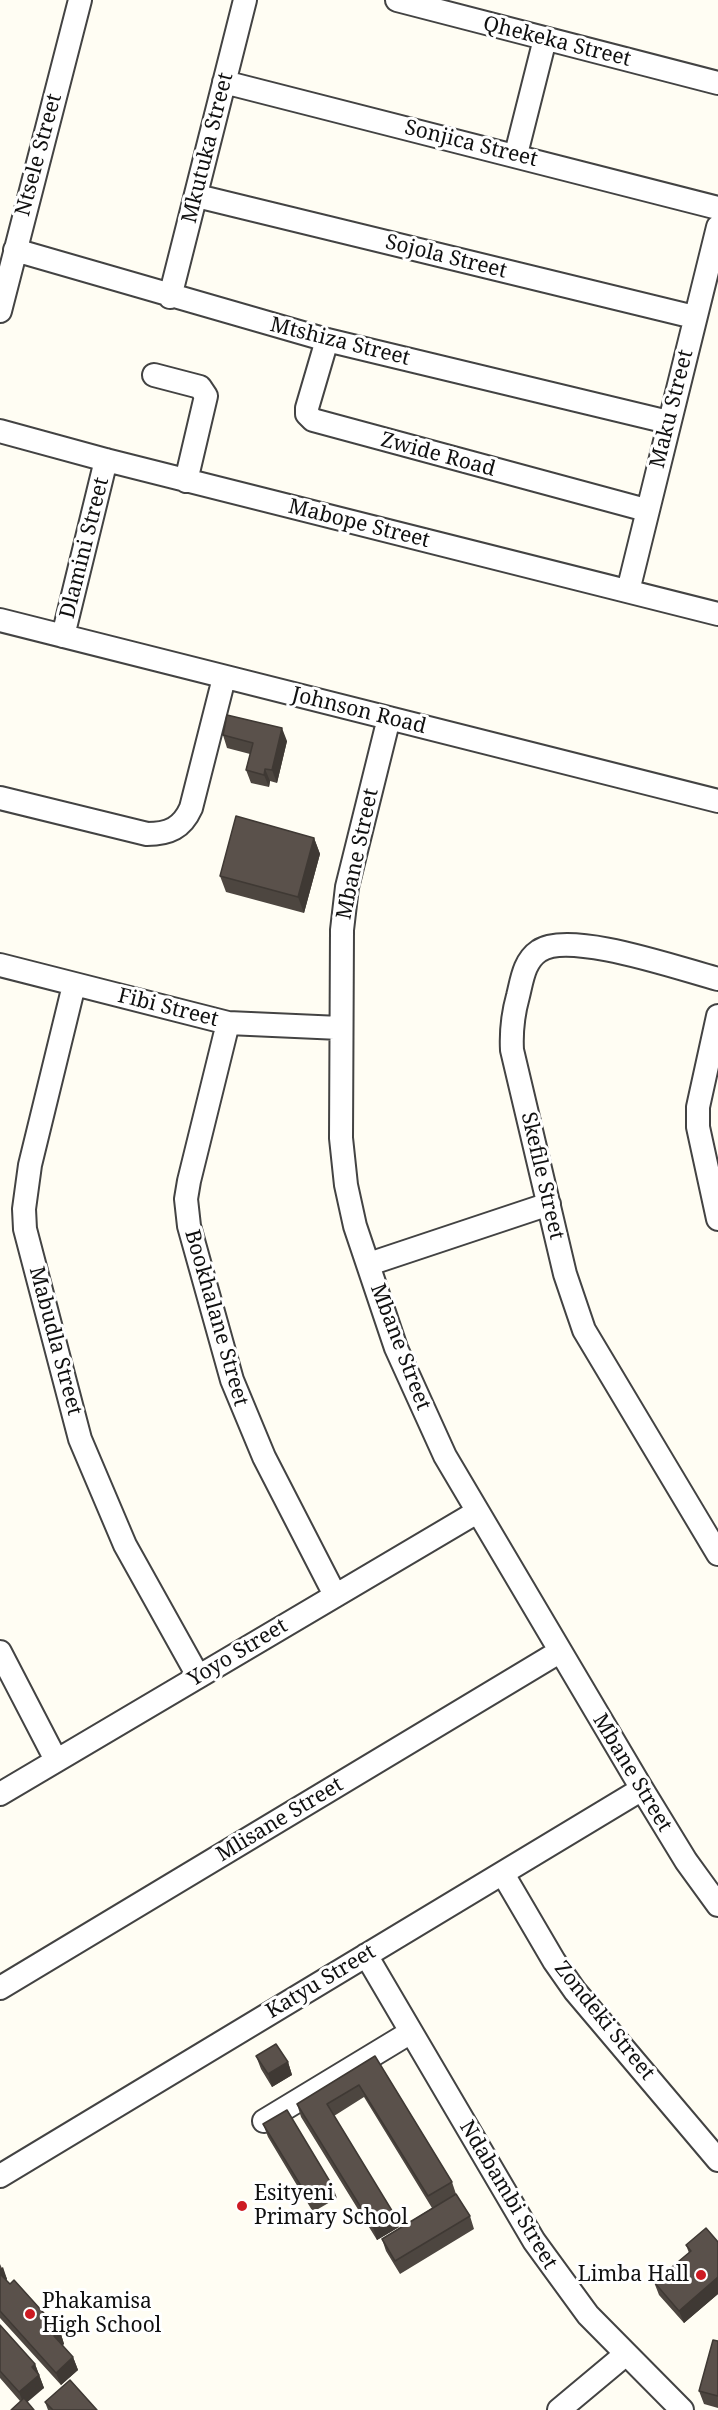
<!DOCTYPE html>
<style>
body{margin:0}
canvas{display:block;background:#fffdf3}
</style>
<canvas width="718" height="2410"></canvas>
<script>
const g = document.querySelector('canvas').getContext('2d');
g.lineJoin = 'round';
function trace(path, color, width, dash) { g.strokeStyle = color; g.lineWidth = width; g.lineCap = dash ? 'butt' : 'round'; g.setLineDash(dash || []); g.stroke(path); }
function fillPath(path, color) { g.fillStyle = color; g.fill(path, 'evenodd'); }
function label(font, color, halo, rows, align = 'center') {
  g.font = font + ' "Noto Serif",serif'; g.lineWidth = 6; g.setLineDash([]); g.textBaseline = 'middle'; g.strokeStyle = halo; g.fillStyle = color; for (const [text, x, y, turn = 0] of rows) {
    g.save(); g.translate(x, y); g.rotate((+turn || 0) * Math.PI / 180); g.textAlign = isNaN(turn) ? turn : align; if (halo) g.strokeText(text, 0, 0); g.fillText(text, 0, 0); g.restore();
  }
}
const minor = new Path2D(`
 M397 0 718 83
 M224 82 718 208
 M516 154 545 39
 M197 196 694 317
 M15 250 327 340 668 422
 M170 297 245 0
 M0 311 80 0
 M327 340 307 408V414L313 420 646 510
 M154 375 200 387 206 396 186 481
 M0 431 106 460 718 614
 M628 591 718 227
 M0 620 718 801
 M63 636 106 460
 M389 718 347 887 342 930 341 1138 346 1185 355 1226 396 1348 445 1456 642 1789 686 1861 718 1905
 M0 798 147 834C169 834 182 828 191 808L224 678
 M0 965 228 1023 340 1028
 M718 979C680 969 569 930 539 951 524 961 522 980 518 996 513 1014 511 1031 512 1050L565 1274 584 1330 718 1554
 M74 985 30 1165 24 1209 25 1229 80 1439 125 1545 198 1676
 M718 1016 698 1107V1127L718 1219
 M228 1023 189 1181 186 1199 189 1226 232 1380 264 1457 335 1595
 M369 1264 549 1204
 M0 1652 56 1760
 M0 1794 477 1512
 M503 1874 554 1961 575 1991 718 2160
 M366 1955 534 2241 588 2315 682 2410
 M0 1988 559 1652
 M264 2121 411 2032
 M0 2176 642 1789
 M559 2410 626 2354`);
const wall = new Path2D(`
 M223 735 287 741 277 783 270 781 269 787 251 783 246 770 250 754 227 748Z
 M314 838 320 854 304 913 226 892 220 876Z
 M256 2056 288 2062 292 2075 272 2087 261 2069Z
 M375 2056 452 2182 456 2194 470 2216 474 2229 400 2274 386 2251 382 2239 432 2208 364 2097 334 2116 399 2227 377 2240 301 2117 297 2104Z
 M263 2124 332 2185 337 2198 313 2212 268 2137Z
 M718 2242V2294L684 2323 659 2295 654 2282 689 2253 686 2245Z
 M0 2264 7 2279 6 2281 60 2331 64 2344 62 2345 73 2357 78 2370 61 2385 0 2318Z
 M0 2325 35 2364 44 2388 20 2401 0 2378Z
 M718 2341V2408L704 2404 699 2391Z
 M45 2402 97 2410H48Z`);
const shadedWall = new Path2D(`
 M282 728 287 741 277 783 272 770Z
 M265 769 270 781 269 787 264 775Z
 M314 838 320 854 304 913 298 897Z
 M288 2062 292 2075 272 2087 268 2074Z
 M394 2214 399 2227 377 2240 373 2227Z
 M3 2267 7 2279 2 2284 0 2277V2269Z
 M718 2277V2294L684 2323 679 2311Z
 M60 2331 64 2344 59 2349 54 2336Z
 M73 2357 78 2370 61 2385 56 2373Z
 M35 2364 44 2388 24 2405 19 2392 32 2367Z`);
const building = new Path2D(`
 M227 715 282 728 272 770 265 769 264 775 246 770 253 743 223 735Z
 M236 816 314 838 298 897 220 876Z
 M276 2044 288 2062 268 2074 256 2056Z
 M375 2056 452 2182 428 2196 359 2085 327 2104 394 2214 373 2227 297 2104Z
 M287 2110 332 2185 309 2199 263 2124Z
 M456 2194 470 2216 395 2261 382 2239Z
 M706 2228 718 2242V2277L679 2311 654 2282 691 2251 686 2245Z
 M0 2274 10 2284 14 2280 60 2331 54 2336 73 2357 56 2373 0 2311Z
 M0 2325 35 2364 32 2367 39 2375 19 2392 0 2371Z
 M713 2340 718 2341V2396L699 2391Z
 M70 2380 97 2410H53L45 2402Z
 M24 2398 34 2410H11Z`);
const markers = [
 [242,2206,6,"#cd1b23"],
 [701,2275,6,"#cd1b23"],
 [30,2314,6,"#cd1b23"]
];
const streetNames = [
 ["Qhekeka Street",557,42,14],
 ["Sonjica Street",471,144,14],
 ["Mkutuka Street",208,148,-76],
 ["Ntsele Street",39,155,-75],
 ["Sojola Street",446,257,14],
 ["Mtshiza Street",340,342,14],
 ["Maku Street",672,409,-76],
 ["Zwide Road",438,455,15],
 ["Mabope Street",359,524,14],
 ["Dlamini Street",85,548,-76],
 ["Johnson Road",359,711,14],
 ["Mbane Street",358,854,-78],
 ["Fibi Street",168,1008,14],
 ["Skefile Street",542,1176,77],
 ["Bookhalane Street",216,1318,74],
 ["Mabudla Street",55,1341,75],
 ["Mbane Street",400,1347,69],
 ["Yoyo Street",238,1653,-31],
 ["Mbane Street",632,1773,59],
 ["Mlisane Street",280,1820,-31],
 ["Katyu Street",321,1982,-31],
 ["Zondeki Street",604,2021,51],
 ["Ndabambi Street",508,2195,59]
];
const poiNames = [
 ["Esityeni",254,2194],
 ["Primary School",254,2218],
 ["Limba Hall",689,2275,"right"],
 ["Phakamisa",42,2302],
 ["High School",42,2326]
];
trace(minor, '#434343', 26);
trace(minor, '#fff', 22);
fillPath(wall, '#4d4640');
fillPath(shadedWall, '#3f3934');
fillPath(building, '#5a514b');
trace(building, '#3f3934', 1.5);
for (const [x, y, r, color] of markers) { const dot = new Path2D(); dot.arc(x, y, r, 0, 2 * Math.PI); g.fillStyle = color; g.fill(dot); trace(dot, '#fff', 2); }
label('21px', '#101010', '#fff', streetNames);
label('21px', '#101010', '#fff', poiNames, 'left');
</script>
